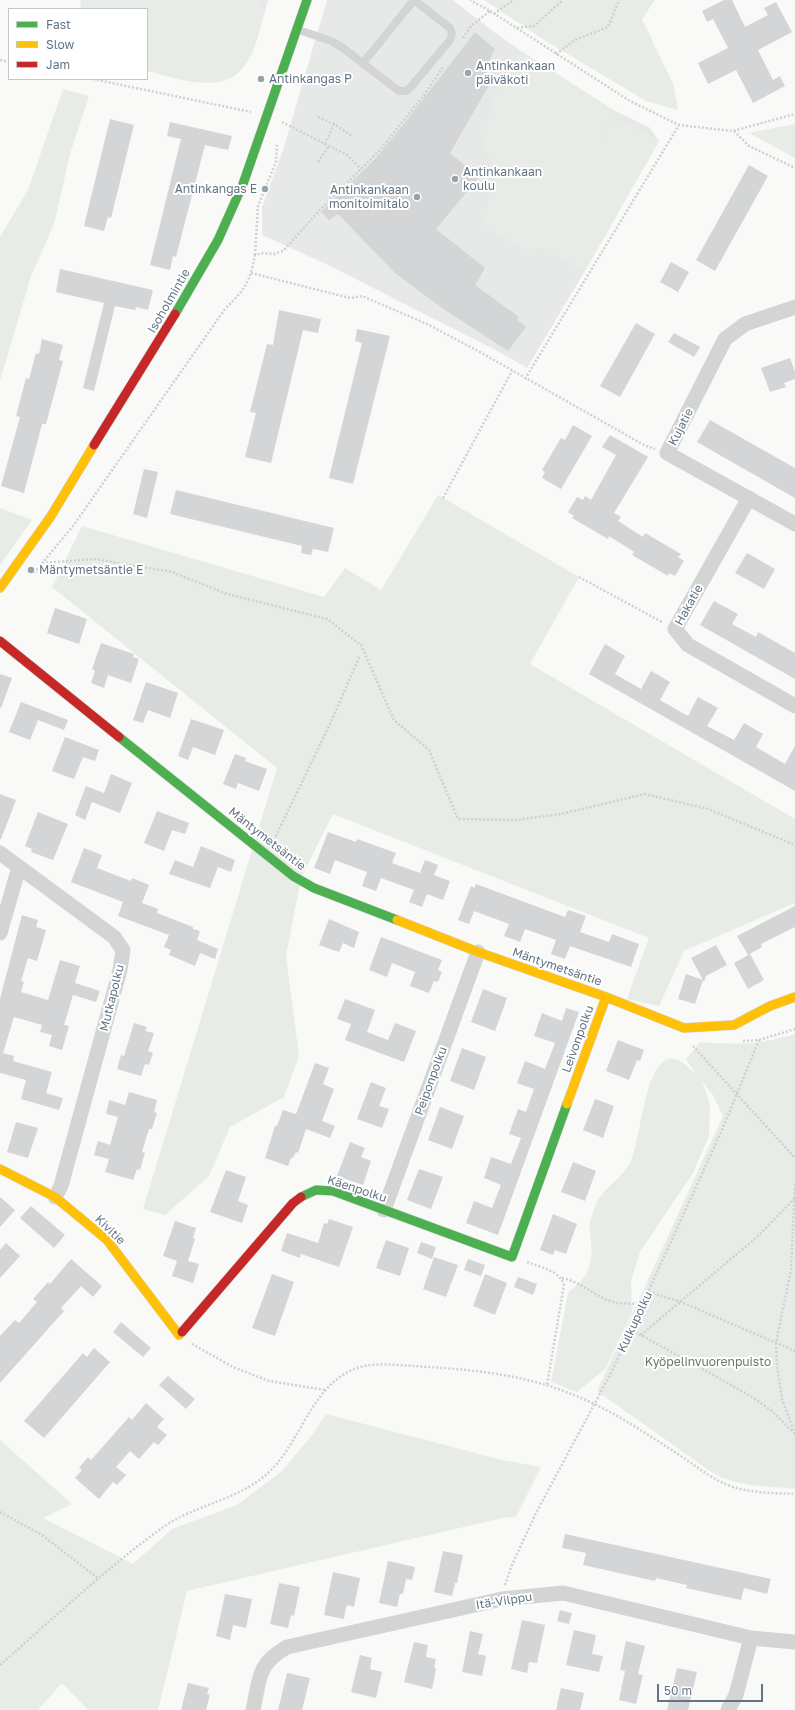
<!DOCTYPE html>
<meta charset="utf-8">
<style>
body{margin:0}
#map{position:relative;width:795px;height:1710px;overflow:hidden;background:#f9f9f8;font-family:"Golos Text",sans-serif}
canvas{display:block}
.legend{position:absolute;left:8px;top:8px;width:140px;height:72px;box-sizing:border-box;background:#fff;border:1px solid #c0c8ce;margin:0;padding:5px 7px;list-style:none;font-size:12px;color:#627585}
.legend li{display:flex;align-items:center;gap:8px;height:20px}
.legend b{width:20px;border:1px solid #c0c8ce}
.scale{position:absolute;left:657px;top:1684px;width:106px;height:18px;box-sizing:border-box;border:2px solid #627585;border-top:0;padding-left:5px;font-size:12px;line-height:14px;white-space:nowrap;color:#627585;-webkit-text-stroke:3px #fff;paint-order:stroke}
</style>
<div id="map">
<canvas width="795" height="1710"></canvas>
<ul class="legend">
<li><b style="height:5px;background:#4caf50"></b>Fast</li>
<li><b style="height:5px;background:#ffc107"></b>Slow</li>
<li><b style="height:5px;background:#c62828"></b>Jam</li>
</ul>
<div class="scale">50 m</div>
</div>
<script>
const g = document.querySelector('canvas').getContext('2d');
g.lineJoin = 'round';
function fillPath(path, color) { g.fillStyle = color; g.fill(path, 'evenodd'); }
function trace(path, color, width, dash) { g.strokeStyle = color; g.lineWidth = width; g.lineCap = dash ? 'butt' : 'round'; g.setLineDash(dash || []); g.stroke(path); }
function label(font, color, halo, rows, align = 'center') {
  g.font = font + ' "Golos Text",sans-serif'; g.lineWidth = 4; g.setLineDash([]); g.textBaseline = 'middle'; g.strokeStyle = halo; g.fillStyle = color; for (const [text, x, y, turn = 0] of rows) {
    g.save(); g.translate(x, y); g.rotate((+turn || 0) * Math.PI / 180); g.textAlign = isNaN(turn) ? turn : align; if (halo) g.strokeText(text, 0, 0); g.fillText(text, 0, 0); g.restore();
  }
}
const built = new Path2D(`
 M253 0H268L265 12Z
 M327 0H453L494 32 521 51 615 111 649 127 659 141 585 271 527 368 503 354 328 265 262 235V207L283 150Z`);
const green = new Path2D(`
 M81 0H253L265 12C260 27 257 45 249 59 227 99 182 79 147 71V9H80Z
 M484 0H655L642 19 674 86 678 110 646 101 549 43Z
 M521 51 615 111 595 152 614 117 659 141 585 271 545 248 523 249 485 227 493 169 485 146 487 128 494 96Z
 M63 89 89 96 70 154 54 224 31 276 0 381V237L28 190Z
 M795 124V158L749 133Z
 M438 495 579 577 530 664 795 819V903L684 951 659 1006 627 999 649 938 333 814 301 878 286 956 299 1056 284 1097 230 1127 209 1176 165 1215 143 1209 277 768 52 587 82 526 324 597 345 568 381 590Z
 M0 508 32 520 0 565Z
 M795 1034V1489C767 1486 738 1487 713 1473L598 1392V1389L723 1116 713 1095 702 1081 710 1105 709 1136 693 1173 640 1252 631 1281 632 1312 606 1368 577 1392 551 1382 568 1293C588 1277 593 1267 591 1241 590 1235 589 1228 590 1223 592 1215 595 1204 600 1197 610 1183 625 1176 632 1158 641 1133 644 1079 662 1063 674 1051 686 1066 695 1073L686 1059 700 1042C738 1045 758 1045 795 1034Z
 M326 1414 502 1460 541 1467 516 1517H507L187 1591 158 1710H88L62 1683 38 1710H0V1440L72 1504 43 1518 133 1564 172 1529 237 1505 282 1471 312 1435Z`);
const building = new Path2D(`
 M724 0H732L745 27 768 15 764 8 776 2 792 32 758 50 773 80 780 76 785 86 753 103 736 70 708 84 698 63 728 48 713 19 707 22 702 11Z
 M475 32 495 49 484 70 493 78 450 153 479 177 436 229 485 268 475 285 519 317 517 320 526 327 508 351 442 308 395 273 338 214 329 220 321 212 375 159 403 125Z
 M110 119 134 125 111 218 108 217 104 231 84 226Z
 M170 122 232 136 228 150 205 145 176 257 173 256 170 270 150 265 181 139 167 136Z
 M749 165 768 176 715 271 696 260Z
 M671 262 689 272 678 292 660 282Z
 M60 269 153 290 148 310 136 307 135 310 115 306 94 391 83 388 104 303 56 292Z
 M279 310 321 319 318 333 303 330 271 463 245 457 256 413 250 412 267 344 273 345Z
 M636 323 655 334 620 397 600 386Z
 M357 329 390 336 353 484 329 478 362 343 355 341Z
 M674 333 700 347 694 357 668 342Z
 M42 339 63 345 59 360 63 361 46 424H42L24 493 1 486 20 417 16 416 26 378 29 379 36 353 39 354Z
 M790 358 795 372V379L784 383 786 387 770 392 761 368Z
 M710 420 795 468V498L697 442Z
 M573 425 592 436 561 489 542 478 545 472 542 470 561 438 565 440Z
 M610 435 648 457 614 513 621 517 618 521 643 537 645 533 681 554 678 557 684 561 675 576 669 573 668 576 632 555 634 552 628 548 609 536 608 539 572 518 574 516 568 512 577 497 583 500 585 496 591 500 616 455 602 447Z
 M144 469 158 472 147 518 133 514Z
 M176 490 334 528 328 552 313 549 311 555 301 553 302 546 170 514Z
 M747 553 775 569 764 589 735 573Z
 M714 601 738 614 732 624 756 637 758 632 795 653V679L700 625Z
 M55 608 87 619 79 644 47 633Z
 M101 643 134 654 133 657 139 659 131 683 108 675 104 688 91 683 95 671 92 669Z
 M605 644 625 656 615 674 641 689 651 671 670 682 660 700 688 716 698 697 718 708 707 726 734 740 744 723 763 734 756 747 785 764 795 746V791L589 674Z
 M0 674 12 678 1 708H0Z
 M146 682 178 693 170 718 148 710 143 723 133 720Z
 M21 702 68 720 64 730 38 720 30 740 9 732Z
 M191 719 224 730 215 755 193 747 188 760 178 756Z
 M65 737 99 750 95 761 83 757 74 779 52 771Z
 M235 754 246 758 245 761 267 769 259 791 238 783 236 789 223 784Z
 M111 774 132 783 120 813 92 802 85 820 75 815 86 786 104 793Z
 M0 794 16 800 1 839H0Z
 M157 811 189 823 185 834 172 830 164 851 144 843Z
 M38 812 68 824 53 860 31 852 32 849 25 846Z
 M328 832 356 842 357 839 396 853 392 863 420 873 425 860 438 865 434 875 450 881 443 900 427 894 422 907 409 902 414 890 381 878 376 891 362 886 367 872 335 860 330 874 314 868Z
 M201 846 235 860 231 872 218 867 210 888 169 874 175 860 193 867Z
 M84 848 102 855 97 868 131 881 132 878 149 885 142 903 158 909 157 913 193 927V929L200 931 197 940 218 949 215 959 200 953 195 966 169 955 171 950 164 947 169 935 118 916 123 902 71 882Z
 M476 884 565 917 568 910 586 916 580 932 609 942 612 934 639 944 631 967 570 946 565 959 551 954 556 940 525 929 520 942 504 936 509 924 474 911 469 924 458 920 471 886 474 888Z
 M795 906V927L761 944 762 947 748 955 737 936Z
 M22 915 38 920 36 927 46 930 37 961 28 958 21 981 24 982 21 992 48 1000 60 960 80 966 75 983 100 991 96 1002 73 995 64 1025 69 1026 62 1050 49 1046 52 1035 40 1032 42 1025 14 1017 3 1053 14 1056 13 1061 52 1072 46 1093 63 1098 59 1110 21 1099 26 1080 0 1073V999Z
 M329 919 359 932 354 948 343 943 339 952 319 945Z
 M381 937 442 960 438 970 442 972 438 982 434 981 429 993 410 986 415 972 392 963 387 977 369 970Z
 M716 945 727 965 706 976 704 982 691 958Z
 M750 954 764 980 748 989 734 963Z
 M686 974 703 980 695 1004 678 999Z
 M483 989 507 998 495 1031 471 1022Z
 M345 999 375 1010 367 1032 388 1040 395 1023 416 1031 404 1062 345 1040 351 1024 337 1019Z
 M566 1008 579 1012 498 1235 466 1223 474 1201 492 1208 501 1185 484 1178 491 1157 511 1164 521 1138 509 1134 518 1109 526 1112 534 1089 517 1083 525 1061 545 1069 555 1043 534 1036 542 1013 562 1021Z
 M134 1023 147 1027 145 1031 154 1033 148 1051 153 1053 149 1065 145 1064 141 1076 117 1069 121 1055 124 1056Z
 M618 1040 644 1050 640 1061 637 1060 629 1080 606 1071Z
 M462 1048 486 1057 474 1090 450 1081Z
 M315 1063 329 1068 323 1084 334 1089 322 1121 335 1126 330 1138 306 1129 298 1153 296 1152 293 1158H291L288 1166 265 1158 275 1126H277L283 1110 296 1114Z
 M371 1082 386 1088 379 1106 389 1109 382 1128 357 1119Z
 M129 1092 157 1100 154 1112 157 1113 152 1129H149L142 1152 145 1153 140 1170 137 1169 133 1180 105 1172 109 1159 94 1155 98 1141 110 1145 118 1117 106 1114 109 1100 125 1105Z
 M595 1099 614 1106 603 1138 583 1130Z
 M440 1107 464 1116 452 1149 428 1140Z
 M16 1122 38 1128 28 1158 7 1152Z
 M350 1142 365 1148 361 1157 371 1161 363 1185 337 1176Z
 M573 1162 596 1171 585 1201 561 1192Z
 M419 1169 443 1177 431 1209 407 1200Z
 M226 1170 246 1177 238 1201 248 1205 242 1223 210 1212Z
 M0 1197 15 1210 0 1227Z
 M31 1206 65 1235 54 1248 20 1218Z
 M553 1214 577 1224 566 1254 555 1250 553 1255 540 1250Z
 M329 1219 353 1227 339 1267 301 1254 300 1258 281 1251 287 1233 318 1243 324 1223 327 1224Z
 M175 1221 196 1228 193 1238 195 1239 188 1261 199 1264 193 1283 172 1276 177 1261 163 1256Z
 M386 1240 409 1248 400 1276 376 1268Z
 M421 1242 436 1247 432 1259 417 1253Z
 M6 1243 20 1256 0 1278V1250Z
 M434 1257 458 1265 446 1297 423 1289Z
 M71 1259 102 1286 93 1297 81 1286 61 1308 64 1311 0 1383V1336L15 1320 19 1323 37 1302 33 1299 48 1282 50 1284Z
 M468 1259 485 1265 481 1276 464 1270Z
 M272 1274 294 1282 275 1336 252 1328Z
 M485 1274 507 1283 495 1315 473 1306Z
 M518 1277 537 1284 533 1295 514 1287Z
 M121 1322 151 1348 143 1357 113 1332Z
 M94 1348 110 1362 44 1438 24 1421 83 1353 87 1357Z
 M168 1376 195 1399 186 1409 159 1385Z
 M146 1403 164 1419 157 1427 167 1435 158 1445 154 1442 139 1459 130 1451 116 1467 126 1475 117 1485 113 1482 99 1499 75 1478 82 1470 79 1468 88 1457 91 1460 129 1417 132 1420Z
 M565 1534 771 1579 767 1594 744 1588 741 1600 686 1588 687 1585 656 1578 655 1581 583 1565 586 1553 562 1548Z
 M443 1551 463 1555 457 1583H455L452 1596 434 1592Z
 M388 1561 415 1567 412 1580 406 1579 403 1594H400L397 1607 379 1603Z
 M333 1572 360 1578 354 1607 348 1605 346 1607 344 1619 324 1615Z
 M279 1583 300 1587 294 1616 291 1615 288 1628 270 1624Z
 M225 1594 252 1599 246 1628 233 1625 230 1640 216 1636Z
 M560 1610 572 1613 569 1624 557 1621Z
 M522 1620 545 1625 537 1663 529 1662 527 1673 511 1669Z
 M574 1630 596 1635 592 1654 603 1656 599 1672 566 1665Z
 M470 1631 483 1634 478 1654 486 1656 482 1676 462 1672Z
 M626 1641 645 1646 638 1674 643 1675 636 1704 619 1700 625 1671 620 1670Z
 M414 1642 428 1645 426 1657 436 1659 434 1667 436 1669 432 1689 404 1682Z
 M360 1655 372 1658 370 1669 382 1672 376 1698 351 1692Z
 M677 1668 697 1672 688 1710H667Z
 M287 1673 310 1678 302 1710H278Z
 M188 1683 209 1688 207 1694 210 1695 206 1710H181Z
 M561 1688 584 1693 580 1710H556Z`);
const path = new Path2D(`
 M490 11 630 101 679 125 733 131 795 114
 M494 14 513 0
 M517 28 534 26 563 0
 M463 38 471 26 490 11 470 0
 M556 54 575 40 608 27 619 0
 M0 60 9 62
 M93 79 251 112
 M318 117 334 124 352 136
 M282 122 347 155 361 169
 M734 131 749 146 795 168
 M325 144 334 124
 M318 162 329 146
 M255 255 258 206 276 162 277 145
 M251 273 350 298 362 296 427 324 478 351 644 445 655 449
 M525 379 679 125
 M443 498 512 371
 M42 563 95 559 172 572 227 594 327 619 361 645 394 720 429 750 458 819 516 820 561 814 645 794 708 809 795 845
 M34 573 73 526 225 309C246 288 249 284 255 255L263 253 274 254 283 251 319 211 380 150 424 95 443 67
 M579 577 662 622
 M274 840 331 722 360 655
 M743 1041 759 1040 795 1029
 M693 1046 795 1158
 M527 1262C542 1268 559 1270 564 1285L547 1385
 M562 1278C577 1281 588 1290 601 1297 615 1305 629 1304 644 1303
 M649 1292 681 1302 795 1351
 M632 1330 749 1395 772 1411 793 1432
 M641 1335 757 1237 795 1198
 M192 1344 233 1367 269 1381 325 1390
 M795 1434 782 1399 777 1366 776 1342 791 1270 795 1183
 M0 1512 42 1535 99 1579
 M505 1585 512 1565 536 1513 611 1373 722 1130 759 1040
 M0 1665C53 1619 105 1569 162 1528 195 1504 241 1500 270 1471 302 1440 312 1384 357 1368 374 1362 395 1365 413 1366 464 1369 518 1373 566 1392 608 1407 645 1433 681 1456 697 1467 712 1479 730 1486 750 1493 774 1493 795 1494`);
const lane = new Path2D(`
 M299 30 331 41 343 48 399 91H406L410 88 450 40 452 34 450 28 414 0 363 63`);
const street = new Path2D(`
 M795 307 745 324 725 339 667 453 795 524
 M749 498 675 629 688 645 795 706
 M0 853 114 937 123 950 120 970 61 1186 55 1197
 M0 933 19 867
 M384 1210 478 952
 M253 1710C260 1678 257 1664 287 1647L502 1599 563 1593 751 1638 795 1642
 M728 1710 736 1695 751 1638`);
const fast = new Path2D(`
 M175 314 218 240 243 184 307 0
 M119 737 293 876 314 888 397 920
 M301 1197 316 1190 333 1191 512 1257 567 1104`);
const slow = new Path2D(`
 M0 588 51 516 94 445
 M397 920 478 952 606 997
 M567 1104 606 997 684 1028 734 1025 770 1006 795 997
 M0 1169 55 1197 107 1240 179 1335 182 1332`);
const jam = new Path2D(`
 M94 445 175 314
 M0 641 119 737
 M182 1332 293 1203 301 1197`);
const markers = [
 [468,73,4,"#97a3ad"],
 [261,79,4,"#97a3ad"],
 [455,179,4,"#97a3ad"],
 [265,189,4,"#97a3ad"],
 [417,197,4,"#97a3ad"],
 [31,570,4,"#97a3ad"]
];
const poiNames = [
 ["Antinkankaan",476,66],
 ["päiväkoti",476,80],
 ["Antinkangas P",269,79],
 ["Antinkankaan",463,172],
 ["koulu",463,186],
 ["Antinkangas E",257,189,"right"],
 ["Antinkankaan",409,190,"right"],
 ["monitoimitalo",409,204,"right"],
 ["Mäntymetsäntie E",39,570]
];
const streetNames = [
 ["Isoholmintie",169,301,-60],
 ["Kujatie",681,427,-63],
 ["Hakatie",689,605,-61],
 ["Mäntymetsäntie",267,839,38],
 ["Mäntymetsäntie",557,967,19],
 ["Mutkapolku",112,998,-76],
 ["Leivonpolku",578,1039,-70],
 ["Peiponpolku",431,1081,-70],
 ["Käenpolku",357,1189,18],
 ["Kivitie",110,1230,44],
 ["Kulkupolku",635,1322,-65],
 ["Itä-Vilppu",504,1601,-9]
];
const parkNames = [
 ["Kyöpelinvuorenpuisto",708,1362]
];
fillPath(built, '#e7e9e9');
fillPath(green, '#e8ece6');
fillPath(building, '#d4d5d6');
trace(fast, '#d6d7d7', 10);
trace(slow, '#d6d7d7', 10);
trace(jam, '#d6d7d7', 10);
trace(path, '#ced0d1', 2.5, [2, 2]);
trace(lane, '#d3d4d4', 8);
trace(street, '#d3d4d4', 15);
trace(fast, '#4caf50', 9);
trace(slow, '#ffc107', 9);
trace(jam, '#c62828', 9);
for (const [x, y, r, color] of markers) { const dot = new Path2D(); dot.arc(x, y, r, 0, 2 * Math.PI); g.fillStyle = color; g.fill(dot); trace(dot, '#fff', 1.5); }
label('12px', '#627585', '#fff', poiNames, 'left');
label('12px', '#627585', '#fff', streetNames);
label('12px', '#667b61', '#fff', parkNames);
</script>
